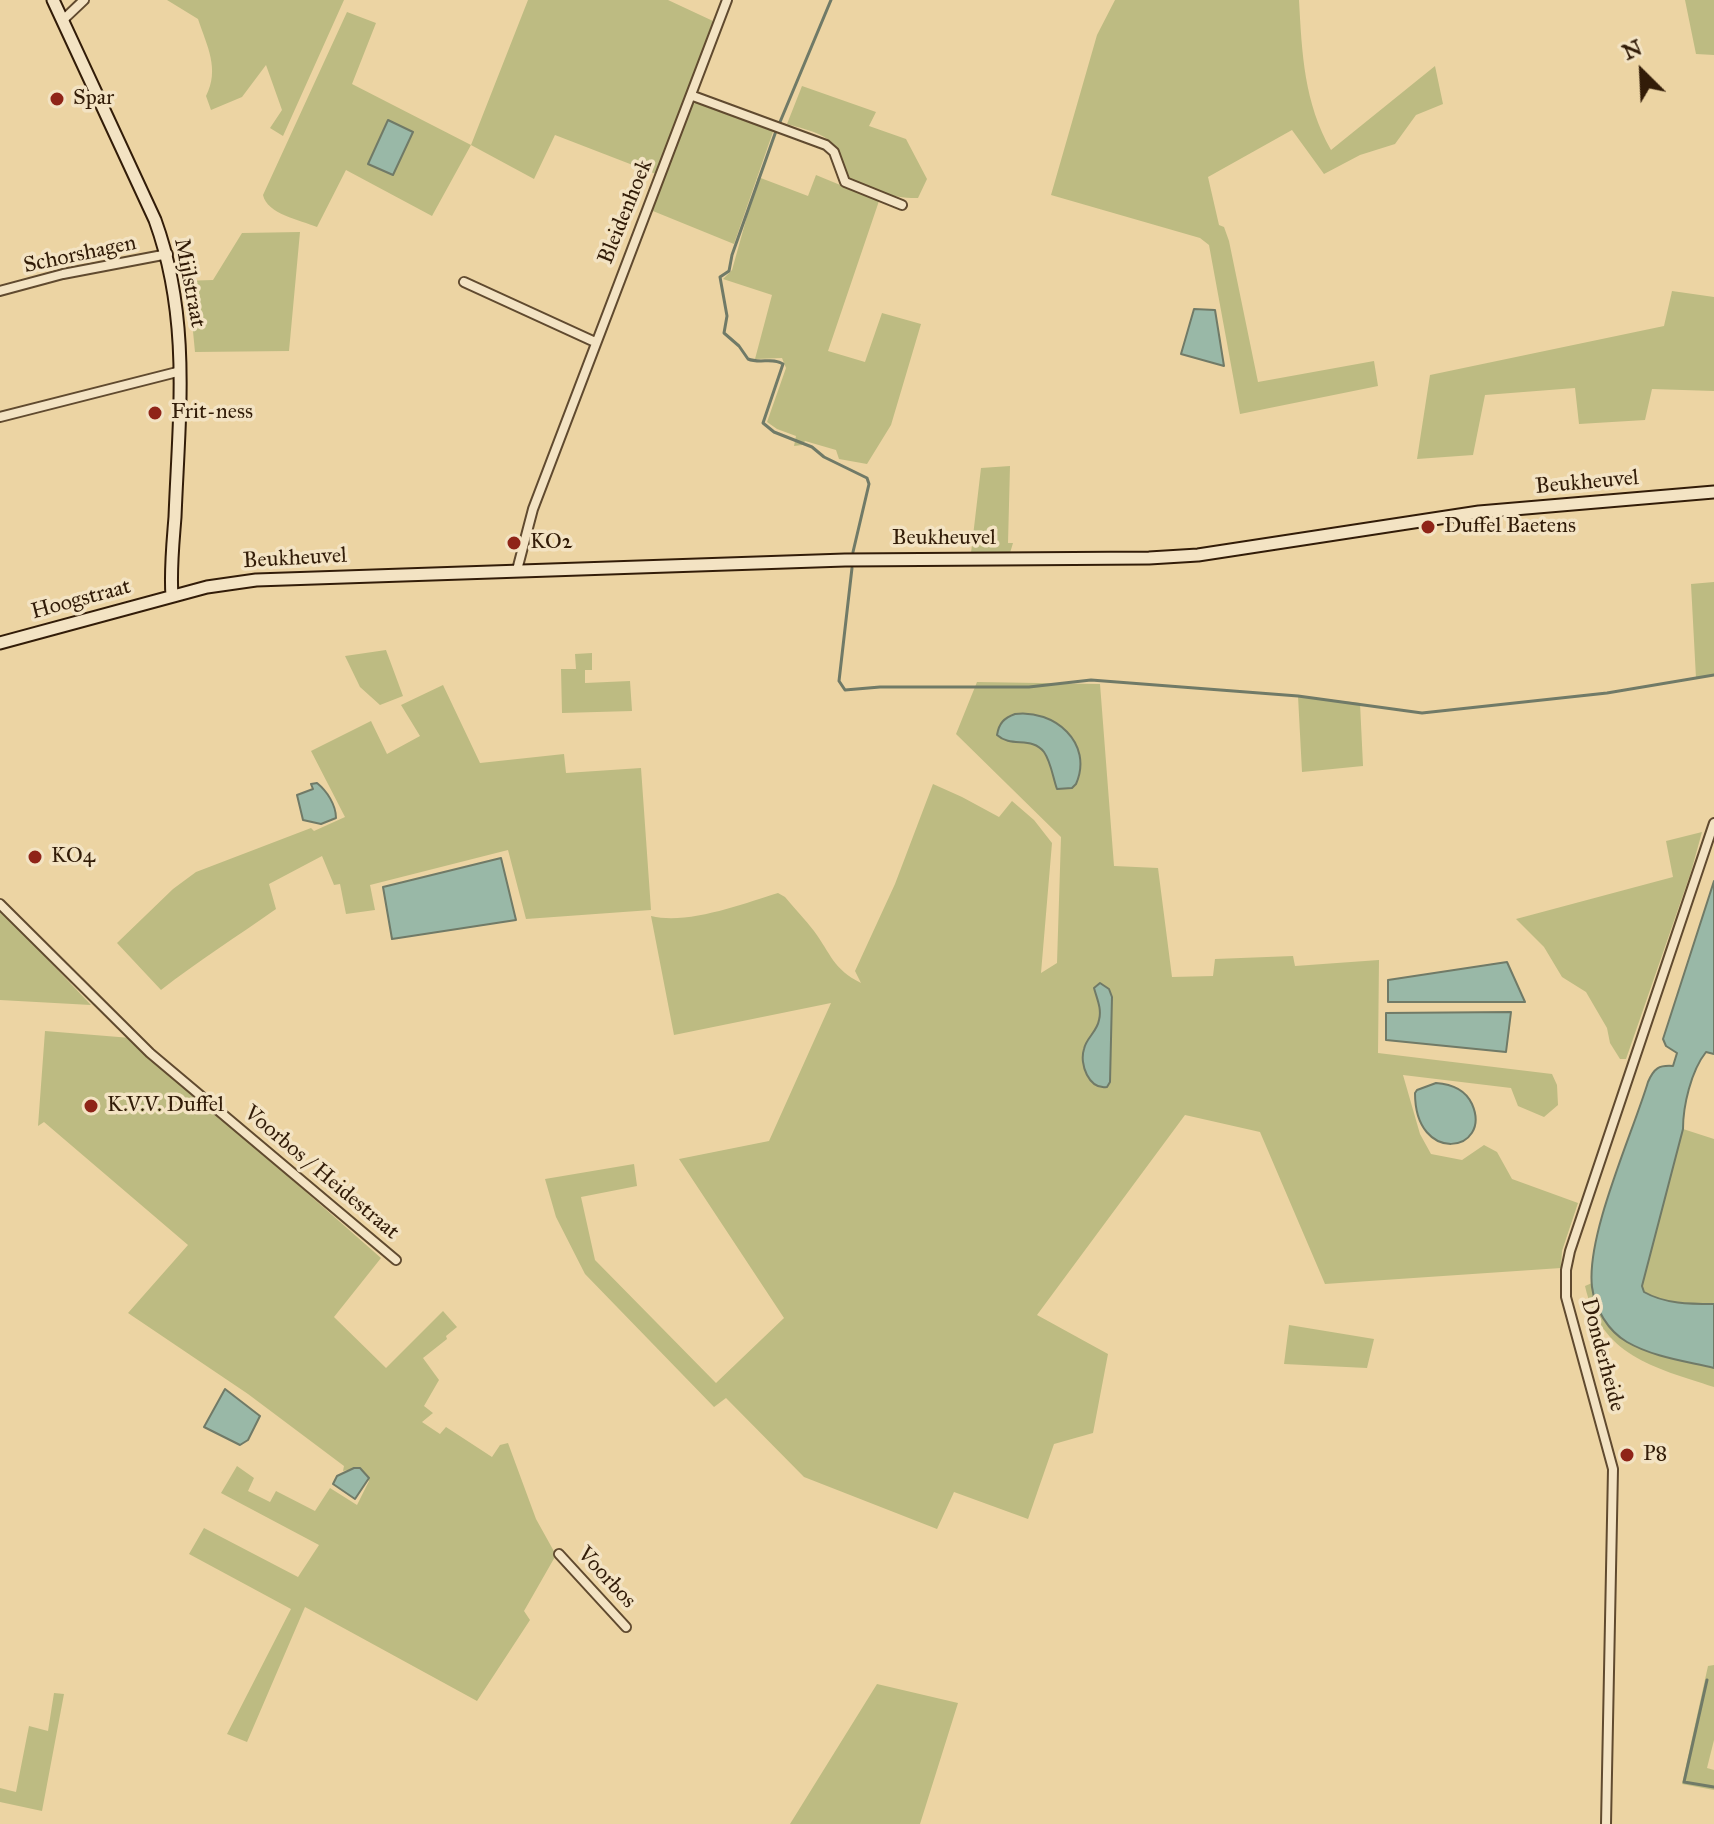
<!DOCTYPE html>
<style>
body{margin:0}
#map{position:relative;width:1714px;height:1824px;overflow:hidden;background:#ecd4a3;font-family:"IM FELL Great Primer",serif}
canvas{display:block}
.north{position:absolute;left:1602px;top:32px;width:80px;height:80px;-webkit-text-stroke:6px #f3e3c3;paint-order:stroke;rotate:336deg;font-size:22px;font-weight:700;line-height:32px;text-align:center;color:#321c08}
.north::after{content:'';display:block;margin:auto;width:28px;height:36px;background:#321c08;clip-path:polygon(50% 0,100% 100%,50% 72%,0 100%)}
</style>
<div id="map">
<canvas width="1714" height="1824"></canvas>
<div class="north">N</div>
</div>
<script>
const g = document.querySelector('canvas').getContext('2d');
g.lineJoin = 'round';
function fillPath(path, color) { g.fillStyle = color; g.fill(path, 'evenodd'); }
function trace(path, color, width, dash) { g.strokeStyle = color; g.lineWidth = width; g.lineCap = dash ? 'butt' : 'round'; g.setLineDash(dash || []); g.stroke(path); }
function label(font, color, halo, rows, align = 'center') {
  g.font = font + ' "IM FELL Great Primer",serif'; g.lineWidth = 7; g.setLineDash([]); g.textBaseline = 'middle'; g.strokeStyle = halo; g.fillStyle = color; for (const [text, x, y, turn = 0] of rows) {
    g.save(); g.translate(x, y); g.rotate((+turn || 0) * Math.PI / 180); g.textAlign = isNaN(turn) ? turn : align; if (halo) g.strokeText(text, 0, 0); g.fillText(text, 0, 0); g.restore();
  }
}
const green = new Path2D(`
 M167 0H344L283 136 270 128 282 110 266 65 242 97 211 110 206 96C220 69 207 46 198 19Z
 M528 0H668L713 21 656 174 555 135 534 179 471 145 432 216 346 170 317 227C300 220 267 214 263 195L347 12 376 23 352 84 471 145Z
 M1115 0H1299C1302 54 1304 102 1331 150L1435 66 1443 104 1416 115 1395 144 1360 155 1324 174 1292 130 1208 177 1219 225 1224 227 1229 241 1258 382 1374 361 1378 386 1240 414 1209 245 1200 238 1051 195 1097 35Z
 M1685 0H1714V55L1696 54Z
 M802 86 876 112 869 126 906 139 927 179 918 198C900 199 856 190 846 174 841 165 841 153 834 145 823 132 803 129 787 124Z
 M701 101 774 129 734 244 648 209 690 108 693 104Z
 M816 175 879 201 828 351 865 362 882 313 921 324 891 425 867 464 839 459 836 450 805 441 802 445 794 446 796 436 777 429 767 422 786 368 782 358 755 359 772 295 723 279 732 270 758 177 808 196Z
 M300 232 289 351 195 352 189 290H183L182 281 213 280 242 233Z
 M1672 291 1714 297V391L1652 389 1645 420 1579 424 1575 388 1485 395 1473 455 1417 459 1430 375 1664 326Z
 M1010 466 1008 543H1013L1010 553H971L981 468Z
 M1714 582V675L1696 678 1691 584Z
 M386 650 403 696 380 705 360 687 345 656Z
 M592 653V670H585V683L630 681 632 711 562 713 561 669H576L575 654Z
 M977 682 1100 684 1114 866 1158 868 1172 977 1213 976 1215 959 1293 956 1295 966 1379 960 1378 1053 1552 1074 1557 1085 1558 1105 1544 1117 1518 1106 1511 1088 1403 1075 1420 1134 1431 1154 1462 1160 1484 1145 1497 1152 1512 1179 1578 1203 1562 1251 1561 1268 1325 1284 1260 1132 1185 1115 1037 1315 1108 1354 1093 1433 1054 1444 1028 1519 954 1492 937 1529 804 1477 726 1398 714 1407 585 1274 556 1217 545 1179 634 1164 637 1186 581 1197 595 1260 716 1383 784 1318 679 1159 769 1141 831 1003 674 1035 651 916C688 925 742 904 778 893L785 897C794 908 805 919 814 931 831 954 833 969 861 983L855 971 895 884 933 784 962 797 999 817 1012 801 1034 820 1052 843 1041 973 1057 963 1061 837 956 734Z
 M443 685 480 763 564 754 566 773 641 768 651 910 526 919 508 850 370 885 375 910 346 914 340 884 334 885 322 856 269 884 276 909C238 936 198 961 161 990L117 943 173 889 196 872 311 828 314 831 345 817 311 751 371 721 387 754 420 736 401 705Z
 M1298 696 1360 703 1363 766 1302 772Z
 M1702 832 1691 872 1626 1059H1620L1610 1043 1607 1028 1586 992 1562 977 1544 947 1516 919 1673 877 1666 841Z
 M0 909 91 1005 0 1000Z
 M45 1031 131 1038 381 1258 334 1317 386 1368 443 1311 457 1327 446 1336 447 1339 423 1358 439 1380 424 1406 433 1413 422 1422 440 1434 446 1427 492 1457 500 1445 508 1443 536 1519 556 1555 524 1611 530 1620 477 1701 305 1607 247 1742 227 1734 291 1609 189 1554 204 1528 298 1577 319 1545 221 1493 237 1466 254 1478 248 1491 270 1502 276 1491 315 1511 330 1488 357 1505 369 1481 360 1468 343 1471 344 1466 248 1394 128 1313 188 1245 44 1122 38 1126Z
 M1683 1129 1714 1139V1304C1690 1304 1665 1304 1644 1292L1642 1286Z
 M1592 1283C1596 1350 1664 1355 1714 1368V1387C1653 1367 1601 1356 1585 1286Z
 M1289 1325 1374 1339 1367 1368 1284 1364Z
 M1714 1665V1740L1707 1768 1714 1770V1790L1682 1784 1708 1666Z
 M877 1684 958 1703 920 1824H790Z
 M54 1693 64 1694 42 1811 0 1802V1788L16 1792 29 1726 48 1731Z`);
const water = new Path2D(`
 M388 120 413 132 393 175 368 164Z
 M1194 309 1215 310 1224 366 1181 354Z
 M1015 714C1054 709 1094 743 1076 784L1072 788 1057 789C1053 778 1051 762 1044 752 1032 736 1011 748 997 735 999 723 1004 718 1015 714Z
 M317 783C327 791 336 805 336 818L321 824 303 820 297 795 313 789 311 784Z
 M501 858 516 920 392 939 383 887Z
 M1714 881V1054L1706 1052C1691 1071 1683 1106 1683 1129L1642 1286 1644 1292C1665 1304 1690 1304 1714 1304V1368C1685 1361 1653 1357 1627 1342 1608 1331 1595 1309 1592 1287 1586 1235 1632 1135 1648 1082 1654 1068 1659 1065 1673 1066L1677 1053 1666 1046 1663 1039Z
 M1507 962 1525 1002H1388V980Z
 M1100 983 1109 989 1112 997 1110 1082 1107 1087C1089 1090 1079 1064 1084 1049 1086 1038 1097 1032 1099 1020 1102 1009 1097 999 1094 988Z
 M1511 1012 1506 1052 1386 1040V1013Z
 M1436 1083C1451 1084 1465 1089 1472 1104 1493 1152 1415 1166 1415 1093L1417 1090Z
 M225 1389 260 1416 248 1440 240 1445 204 1427Z
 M354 1468H360L369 1478 355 1499 333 1484 337 1476Z`);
const stream = new Path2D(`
 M780 122 831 0
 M776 131 732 255 729 271 720 277 727 316 724 333 739 346 748 359C760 364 773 357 783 364L763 423 774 432 812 447 824 457 867 478 869 484 853 552
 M852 568 839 681 845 690 880 687H1029L1091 680 1298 696 1422 713 1607 693 1714 675
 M1707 1680 1684 1782 1714 1787`);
const street = new Path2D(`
 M64 19 84 0
 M693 96 826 145 834 152 845 182 902 205
 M464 282 595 342
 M0 291 63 274 168 254
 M0 417 181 371
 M517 570 533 509 727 0
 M0 904 150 1053 396 1260
 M559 1554 626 1627
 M1606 1824 1613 1469 1566 1297V1270L1570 1251 1714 823`);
const secondary = new Path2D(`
 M53 0 155 220C191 319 179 414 175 517 173 543 170 570 172 596
 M0 643 207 587 256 580 845 560 1149 558 1198 555 1479 512 1714 492`);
const markers = [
 [57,99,8,"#8f2418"],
 [155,413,8,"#8f2418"],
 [1428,527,8,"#8f2418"],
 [514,543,8,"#8f2418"],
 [35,857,8,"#8f2418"],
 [91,1106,8,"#8f2418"],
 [1627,1455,8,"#8f2418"]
];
const poiNames = [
 ["Spar",73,99],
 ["Frit-ness",171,413],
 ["Duffel Baetens",1444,527],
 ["KO2",530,543],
 ["KO4",51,857],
 ["K.V.V. Duffel",107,1106],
 ["P8",1643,1455]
];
const streetNames = [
 ["Bleidenhoek",626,212,-68],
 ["Schorshagen",80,255,-12],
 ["Mijlstraat",189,283,79],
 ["Beukheuvel",1587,483,-5],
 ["Beukheuvel",944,539],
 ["Beukheuvel",295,559,-3],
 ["Hoogstraat",81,600,-15],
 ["Voorbos / Heidestraat",321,1173,40],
 ["Donderheide",1602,1355,75],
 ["Voorbos",606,1578,47]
];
fillPath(green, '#bdbb82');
fillPath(water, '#99b8a7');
trace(water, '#707a67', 2);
trace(stream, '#707a67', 3);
trace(street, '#604a2f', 12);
trace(secondary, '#321c08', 15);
trace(street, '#f3e3c3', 8);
trace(secondary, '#f3e3c3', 11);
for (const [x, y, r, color] of markers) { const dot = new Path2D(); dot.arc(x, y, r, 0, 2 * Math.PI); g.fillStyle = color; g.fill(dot); trace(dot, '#f3e3c3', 3); }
label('22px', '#321c08', '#f3e3c3', poiNames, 'left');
label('22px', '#321c08', '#f3e3c3', streetNames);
</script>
